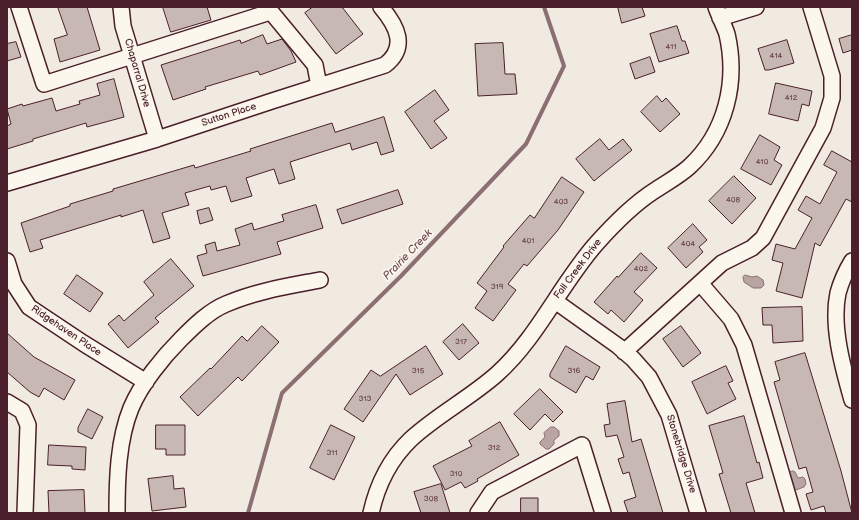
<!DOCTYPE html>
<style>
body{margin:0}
#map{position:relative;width:859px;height:520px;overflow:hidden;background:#f0eae0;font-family:"Balsamiq Sans",sans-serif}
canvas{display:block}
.frame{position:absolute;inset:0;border:8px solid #4a1f2b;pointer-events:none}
</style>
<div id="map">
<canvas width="859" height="520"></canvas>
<div class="frame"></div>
</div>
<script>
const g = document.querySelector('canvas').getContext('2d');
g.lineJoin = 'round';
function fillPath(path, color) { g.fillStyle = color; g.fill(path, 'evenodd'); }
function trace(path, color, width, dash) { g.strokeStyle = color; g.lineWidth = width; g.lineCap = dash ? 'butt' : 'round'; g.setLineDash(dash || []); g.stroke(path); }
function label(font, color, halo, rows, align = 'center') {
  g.font = font + ' "Balsamiq Sans",sans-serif'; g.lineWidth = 3.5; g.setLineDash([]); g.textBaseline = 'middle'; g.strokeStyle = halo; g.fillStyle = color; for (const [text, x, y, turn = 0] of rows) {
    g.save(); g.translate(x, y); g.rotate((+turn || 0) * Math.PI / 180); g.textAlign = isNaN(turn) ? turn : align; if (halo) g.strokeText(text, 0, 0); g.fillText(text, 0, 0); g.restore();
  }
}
const water = new Path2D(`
 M745 275 752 277 757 276 763 280 764 285 761 288H753L744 282 743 277Z
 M551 427H554L559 431V436L554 440V444L549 449H546L540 444V442L545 437 544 433Z
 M793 471 795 472 798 478 803 477 805 479 806 484 804 487 796 490 791 487 787 473Z`);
const stream = new Path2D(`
 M248 513 282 393 401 276 526 144 564 66 544 7`);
const building = new Path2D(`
 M58 7H87L100 50 60 62 54 39 67 35Z
 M163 7H207L211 20 171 32Z
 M313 7H342L363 34 336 54 305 13Z
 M618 7H642L645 16 622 23Z
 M677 26 682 41H685L689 53 659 62 650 34Z
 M263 35 267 44 282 39 291 51 296 62 260 75 258 71 205 87 206 89 173 100 161 65 240 40 241 43Z
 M852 35V50L843 53 839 39Z
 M787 40 794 63 769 70H765L758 49Z
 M16 42 21 57 7 61V44Z
 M503 43 505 74H515L517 94 478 96 475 44Z
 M650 57 655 72 635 79 630 64Z
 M114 79 124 117 87 127 86 123 33 139V141L7 149V126L11 124 7 109 22 104 23 106 52 98 56 111 80 104 79 101 100 95 97 84Z
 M776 83 812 91 809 106 802 104 798 121 769 114Z
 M435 90 449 110 434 121 447 138 431 149 405 112Z
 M657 96 662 102 666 98 680 114 660 132 641 112Z
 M384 117 394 151 381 155 377 142 352 150 350 143 290 162 295 179 279 184 274 169 246 178 252 196 231 202 226 186 211 190 210 186 185 193 189 205 162 213 170 238 153 243 143 210 121 217V215L40 240 43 248 30 252 21 223 70 206V204L113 191V189L194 165 195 168 251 151 250 149 332 123 335 132Z
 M760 135 780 147 774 160 782 165 771 185 741 169Z
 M600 139 609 150 623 139 632 150 594 181 576 159Z
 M832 151 852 162V202L846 199 820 246 815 243 802 298 776 291 783 263 772 260 776 244 795 249 812 218 798 210 806 196 820 204 837 172 824 165Z
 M734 176 756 198 732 224 709 201Z
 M562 177 584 192 558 230 527 266 524 264 508 284 516 290 493 321 475 308 487 291 477 283 504 247 503 246 530 215 534 218Z
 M398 190 403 204 342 224 337 210Z
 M316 205 323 228 277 242 281 254 203 276 197 256 207 253 205 245 215 242 217 251 240 245 235 229 252 223 254 230 284 221 282 215Z
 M209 208 213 220 200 224 197 211Z
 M693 224 707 240 699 247 703 252 686 268 668 248Z
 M641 253 657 268 634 292 643 300 624 322 611 310 608 314 594 302 617 276 618 277Z
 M171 259 194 286 155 318 159 322 128 348 108 324 119 315 124 321 154 295 144 282Z
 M77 275 103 293 90 312 64 294Z
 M802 307 803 341 773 343 772 325H763L762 308Z
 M463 324 479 343 459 360 443 342Z
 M262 326 279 342 242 381 238 377 198 416 180 397 210 368 211 369 242 336 247 341Z
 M681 326 701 353 683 367 663 339Z
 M7 333 34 357 75 380 64 400 44 388 39 397 30 392 7 372Z
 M426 346 443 374 410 395 396 374 363 422 344 409 371 370 380 376Z
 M566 346 600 367 593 380 586 376 576 393 550 377V374Z
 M805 353 841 471 852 513H826L824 506 811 510 806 494 813 492 806 467 799 469 774 382 780 380 775 362Z
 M726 366 733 381 728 383 736 399 707 414 692 382Z
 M540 389 563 412 553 422 545 414 530 430 514 414Z
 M625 401 632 442 641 439 663 513H628L624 501 636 497 629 472 623 474 618 459 624 457 617 435 606 437 604 425 610 424 607 404Z
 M88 409 103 417 92 439 78 432V428Z
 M744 416 757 463 759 462 763 478 746 483 755 513H731L719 474 723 473 709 426Z
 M500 422 519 455 477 479 478 481 465 488 461 482 445 490 433 466 472 446 469 441Z
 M156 425H185V455H166V449H156Z
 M331 425 355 437 334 480 310 468Z
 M49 445 86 447 85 470 72 469V466L48 465Z
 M173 476 174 489 184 488 186 507 152 511 148 479Z
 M441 484 450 513H421L414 492Z
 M84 490 85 513H49L48 491Z
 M521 498H538V513H521Z`);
const minor = new Path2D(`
 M19 7 44 84 270 12
 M121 7 123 26 157 139
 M267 7 315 65 319 86
 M720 18 756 7
 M7 183 157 139 272 101 385 65C408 47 397 26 381 7
 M7 261 14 284 29 307 83 343 146 382
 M852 261C846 271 841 282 838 293 831 326 843 368 852 400
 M700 283 731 319 744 345 793 513
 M555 301 618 346 633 359 649 377 669 415 698 513
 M624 352 722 263 752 248 763 238 823 128 832 98V76L811 7
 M7 402 22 411 28 425 25 513
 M117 513C117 479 118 440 131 408 141 384 163 357 181 339 194 326 209 311 226 304 256 291 289 286 320 280
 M371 513C377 486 390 459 411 439 437 415 470 398 497 374 538 337 560 285 596 244 612 226 634 204 654 191 666 183 679 176 689 167 726 133 738 82 727 34 724 25 719 16 716 7
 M478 513 492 492 582 445 603 513`);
const numberNames = [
 ["411",671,47],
 ["414",776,56],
 ["412",791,98],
 ["410",762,162],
 ["408",733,200],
 ["403",561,202],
 ["401",528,241],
 ["404",688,244],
 ["402",641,269],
 ["319",497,287],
 ["317",461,342],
 ["315",418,371],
 ["316",574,371],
 ["313",365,399],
 ["312",494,448],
 ["311",332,453],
 ["310",456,474],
 ["308",431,499]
];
const streetNames = [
 ["Chaparral Drive",137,73,74],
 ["Sutton Place",229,115,-18],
 ["Fall Creek Drive",578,269,-53],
 ["Ridgehaven Place",66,331,34],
 ["Stonebridge Drive",681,454,73]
];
const waterNames = [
 ["Prairie Creek",408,255,-46]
];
fillPath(water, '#b8a4a2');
trace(water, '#8c6f72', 1);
trace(stream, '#8c6f72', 4);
fillPath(building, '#c8b8b3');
trace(building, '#4a1f2b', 1);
trace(minor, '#4a1f2b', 18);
trace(minor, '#fbf7ec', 15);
label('8px', '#6a454d', null, numberNames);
label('10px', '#4a1f2b', '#fbf7ec', streetNames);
label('italic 11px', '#704e55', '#fbf7ec', waterNames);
</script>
